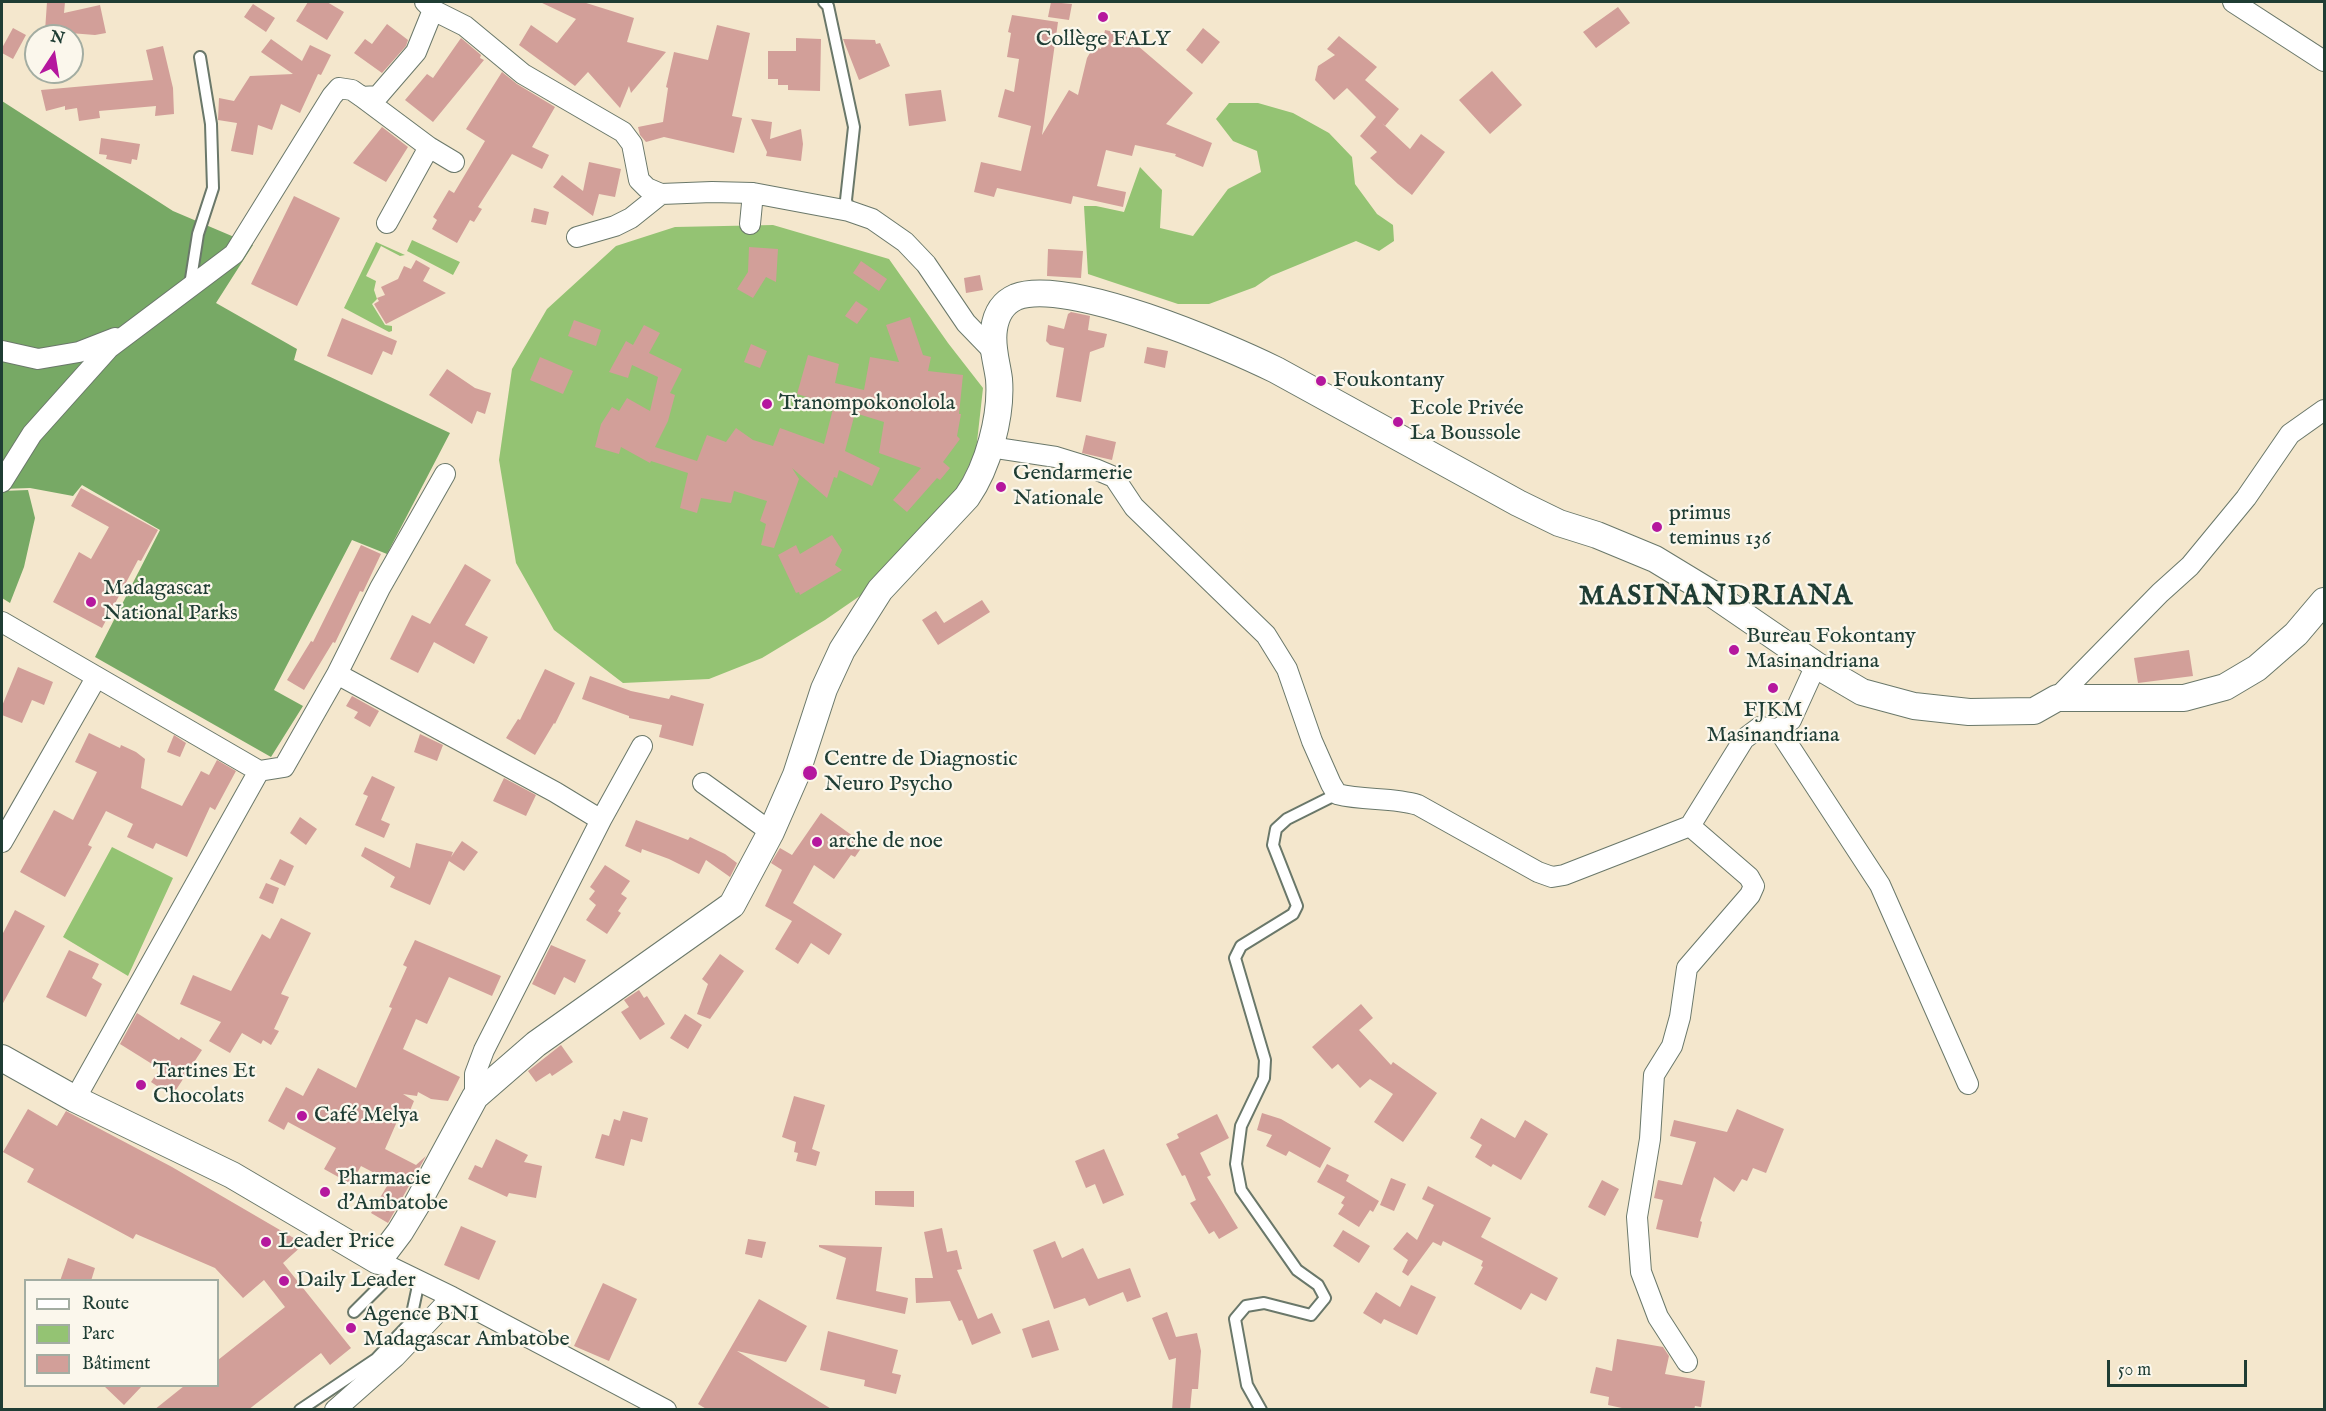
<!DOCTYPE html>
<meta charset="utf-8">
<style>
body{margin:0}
#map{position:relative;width:2326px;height:1411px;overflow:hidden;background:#f4e7cd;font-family:"IM FELL English",serif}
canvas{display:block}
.frame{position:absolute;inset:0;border:3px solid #1f3d34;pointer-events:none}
.legend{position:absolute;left:24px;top:1279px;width:195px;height:108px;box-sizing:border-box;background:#fbf7ec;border:2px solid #a3ada2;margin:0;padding:8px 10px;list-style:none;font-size:18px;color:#1f3d34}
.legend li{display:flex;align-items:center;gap:12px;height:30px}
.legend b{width:30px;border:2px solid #a3ada2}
.north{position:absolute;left:24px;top:24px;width:60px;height:60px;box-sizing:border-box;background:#fbf7ec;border:2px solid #a3ada2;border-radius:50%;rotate:12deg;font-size:16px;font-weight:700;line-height:24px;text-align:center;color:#1f3d34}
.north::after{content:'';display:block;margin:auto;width:21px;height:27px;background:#b5179e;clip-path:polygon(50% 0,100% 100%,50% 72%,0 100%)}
.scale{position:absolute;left:2107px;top:1360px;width:140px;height:27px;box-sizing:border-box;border:3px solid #1f3d34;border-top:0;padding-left:8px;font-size:18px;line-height:21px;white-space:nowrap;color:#1f3d34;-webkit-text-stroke:4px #fbf7ec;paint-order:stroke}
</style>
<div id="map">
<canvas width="2326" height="1411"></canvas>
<div class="frame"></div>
<ul class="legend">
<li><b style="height:8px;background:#fff"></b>Route</li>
<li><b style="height:16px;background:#94c373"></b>Parc</li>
<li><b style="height:16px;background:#d29f99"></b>Bâtiment</li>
</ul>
<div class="north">N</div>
<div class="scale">50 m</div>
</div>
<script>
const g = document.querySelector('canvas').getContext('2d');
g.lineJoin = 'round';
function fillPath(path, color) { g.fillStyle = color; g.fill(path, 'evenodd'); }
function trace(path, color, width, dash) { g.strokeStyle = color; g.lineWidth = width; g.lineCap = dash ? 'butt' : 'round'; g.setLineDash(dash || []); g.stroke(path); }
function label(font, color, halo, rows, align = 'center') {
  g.font = font + ' "IM FELL English",serif'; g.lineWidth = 4.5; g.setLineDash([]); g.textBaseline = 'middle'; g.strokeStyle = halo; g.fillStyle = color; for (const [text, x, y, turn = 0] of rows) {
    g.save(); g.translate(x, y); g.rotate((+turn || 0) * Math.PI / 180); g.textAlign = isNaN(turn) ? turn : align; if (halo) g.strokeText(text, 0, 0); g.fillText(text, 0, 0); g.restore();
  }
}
const green = new Path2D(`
 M1229 103H1258L1293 113 1329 133 1352 157 1355 184 1377 214 1393 225 1394 241 1379 251 1356 241 1271 276 1255 287 1209 304H1178L1088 274 1084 206H1096L1124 212 1140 167 1162 190 1160 228 1193 236 1228 189 1261 172 1257 151 1233 141 1216 119Z
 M773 225 889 259 948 343 983 388 976 451 944 516 886 578 825 620 762 658 709 679 623 683 554 630 516 563 499 460 512 369 547 309 616 246 675 227Z
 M412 240 460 262 453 275 407 251Z
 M376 242 405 255 400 256 381 246 366 276 376 281 374 290 377 299 372 304 385 325 392 326V331L389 332 344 308Z
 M112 847 173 878 128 976 63 937Z`);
const forest = new Path2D(`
 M2 101 173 211 253 245 216 303 297 349 294 360 450 433 387 554 352 540 274 690 303 706 271 757 95 657 160 530 82 485 73 496 30 488 2 489Z
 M28 490 35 518 24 567 10 603 2 598V491Z`);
const building = new Path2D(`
 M47 2H65L64 13 100 5 106 33 95 35 45 31Z
 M308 2H327L344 12 327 40 296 21Z
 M540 2H583L634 18 627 42 666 52 631 93 629 86 620 108 588 72 575 86 519 45 531 25 557 43 576 19Z
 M1051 2 1072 4 1069 20 1048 17Z
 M253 4 275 18 266 32 244 17Z
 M1618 7 1630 23 1596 48 1583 32Z
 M1012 15 1058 22 1042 135 1069 90 1078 95 1087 58 1094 46 1101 49 1105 30 1124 34 1193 93 1166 124 1212 143 1203 167 1175 156 1176 154 1135 145 1132 156 1106 150 1097 186 1126 192 1123 207 1073 196 1071 204 997 188 994 197 974 192 981 162 1021 171 1031 126 998 117 1005 89 1014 92 1019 59 1007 57 1011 33 1008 32Z
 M387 24 408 40 406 46 382 73 354 53 365 39 372 44Z
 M717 25 750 33 732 116 742 118 734 153 664 137 646 142 640 135 638 127 663 122 668 88 666 87 674 52 708 60Z
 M13 28 26 35 13 59 2 53V48Z
 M1203 28 1220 42 1202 64 1186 50Z
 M1339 36 1377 67 1365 80 1399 109 1385 126 1382 123 1410 149 1421 134 1445 152 1412 195 1398 184 1370 158 1377 152 1360 136 1376 117 1347 88 1334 100 1315 80 1318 66 1335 55 1327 49Z
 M461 38 481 55 480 58 484 60 433 122 405 100 427 74 433 78Z
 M796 38 821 39 820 91 788 90V85H778V79H768V51H796Z
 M271 39 302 61 310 45 331 55 321 75 318 74 300 113 281 104 272 130 258 125 253 155 231 151 237 123 218 120 219 98 234 101 250 76 293 74 261 52Z
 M843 39 875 40 876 44 880 43 890 66 859 80Z
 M163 46 173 88 174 114 155 116 156 106 99 111 100 118 79 121 77 108 65 110V106L46 111 41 90 153 80 146 50Z
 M1492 71 1522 105 1490 134 1459 100Z
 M502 72 517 84 555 107 532 147 549 155 542 169 512 154 478 207 482 209 474 222 470 220 457 243 432 229 437 220 433 217 449 190 454 193 485 141 466 129Z
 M941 90 946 121 909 126 905 94Z
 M751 119 772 122 770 139 801 129 803 144 801 161 766 156 767 152Z
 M382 127 408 147 386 182 353 163Z
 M101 138 140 144 137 160 132 159 131 164 106 159 107 155 99 154Z
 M589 162 621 169 615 197 599 194 593 216 553 187 562 175 583 191Z
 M294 196 340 218 297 306 251 284Z
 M534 208 549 212 546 225 531 222Z
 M749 247 778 249 776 282 766 277 753 298 737 289 748 272Z
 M1048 249 1083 251 1081 278 1047 276Z
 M416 260 430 268 423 281 446 293 386 324 374 304 379 301 377 298 385 295 381 287 398 279 404 266 411 269Z
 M861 261 887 279 879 291 853 273Z
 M980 275 983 290 966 293 964 278Z
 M856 301 868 309 857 324 845 316Z
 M1071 312 1090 316 1088 330 1107 334 1104 347 1090 352 1081 402 1056 397 1064 348 1050 345 1046 341 1048 325 1064 329 1068 314Z
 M910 317 923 355 931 357 928 371 963 375 959 414H961L957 436 960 439 943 462 950 468 940 480 937 478 907 512 893 500 921 468 879 453 884 422 855 413 845 451 880 468 872 486 839 470 837 478 834 477 827 498 792 468 799 479 774 548 761 545 766 524 760 521 767 501 734 491 731 503 701 498 697 513 680 508 688 473 651 461 650 463 621 447 619 454 595 447 601 424 612 407 619 411 627 398 650 411 658 377 632 365 628 378 609 372 626 341 633 345 644 325 660 333 649 353 682 369 670 393 675 395 668 421 655 447 697 461 707 435 726 442 736 428 753 440 773 446 780 428 824 444 834 405 797 394 808 355 839 364 835 383 864 390 870 357 899 362 886 325Z
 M342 318 397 341 392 355 383 351 372 375 327 356Z
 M574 320 601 330 596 346 568 336Z
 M751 344 767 351 760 368 744 362Z
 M1147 347 1168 351 1165 368 1144 363Z
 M540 357 573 371 563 394 530 380Z
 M447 369 475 388 491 393 485 414 477 411 472 424 429 395Z
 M1086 435 1116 442 1112 460 1082 453Z
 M81 488 158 530 141 561 138 560 102 628 53 602 79 552 91 559 109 527 71 506Z
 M832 535 842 550 835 565 842 570 800 595 799 592 796 593 778 555 796 545 800 554Z
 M361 545 381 554 363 592 360 591 335 643 333 642 304 690 287 680 311 641 313 642Z
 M465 564 491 580 465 625 488 637 474 664 434 642 418 673 390 659 412 615 430 624Z
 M982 600 990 612 938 645 922 620 936 611 944 623Z
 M2189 650 2193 676 2138 683 2134 658Z
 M18 667 53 682 44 705 32 700 22 723 2 715V706Z
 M545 669 575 683 555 724 554 723 535 755 506 738 518 719 520 720Z
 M590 676 631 691 669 699 671 695 704 704 693 746 659 737 662 725 629 718V716L582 699Z
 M352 696 379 711 370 727 354 718 358 712 346 706Z
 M89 733 120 748 121 745 136 752 145 759 141 788 182 806 201 771 209 775 217 760 236 771 215 810 210 807 187 857 156 843 153 849 127 837 133 824 106 811 88 845 92 847 65 897 20 872 54 810 73 820 97 772 75 762Z
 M420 734 443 745 437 761 414 752Z
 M174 735 186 743 180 757 167 752Z
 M372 776 395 787 381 820 390 824 384 838 355 825 368 796 363 794Z
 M504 778 536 795 526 816 493 801Z
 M821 813 864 844 855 857 851 855 834 879 814 865 793 903 842 934 829 955 811 943 798 964 775 949 792 921 765 906 782 870 771 863 780 848 792 855Z
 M300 817 317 829 306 845 290 833Z
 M636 820 688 840 690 837 725 854 737 863 730 877 706 860 699 874 669 859 642 849 641 853 625 846Z
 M462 841 478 852 464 871 449 861 430 905 390 887 395 877 361 856 365 847 410 868 416 843 453 852 451 857Z
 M280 859 294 866 285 886 270 879Z
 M605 865 630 881 621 894 627 898 618 911 621 913 607 934 586 920 596 905 589 899 595 891 590 887Z
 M266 883 279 888 273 904 259 898Z
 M15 910 45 926 2 1005V935Z
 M281 918 311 933 281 994 289 997 274 1029 279 1031 271 1045 263 1040 261 1044 242 1033 230 1053 209 1041 221 1022 180 1004 193 975 231 991 262 934 270 939Z
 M415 940 501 976 492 996 449 977 427 1024 416 1019 403 1049 460 1077 448 1101 431 1099 418 1092 417 1096 403 1094 414 1101 409 1113 402 1110 385 1149 416 1165 426 1156 388 1223 371 1213 390 1181 361 1166 351 1184 324 1169 336 1148 288 1122 284 1130 268 1121 286 1087 303 1096 318 1068 356 1088 392 1008 389 1007 407 967 403 965Z
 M551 945 586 960 575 983 564 977 555 995 532 984Z
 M69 950 99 964 92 978 102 984 86 1017 46 997Z
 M720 954 744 971 710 1019 697 1014 708 984 702 979Z
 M639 990 644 998 647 996 665 1024 640 1040 621 1012 629 1007 624 1000Z
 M1361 1004 1373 1018 1359 1030 1391 1065 1393 1062 1437 1093 1403 1142 1374 1122 1393 1094 1370 1079 1360 1088 1338 1064 1332 1069 1312 1047Z
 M137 1013 179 1040 181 1037 202 1050 172 1096 151 1082 160 1069 120 1044Z
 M685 1014 702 1025 688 1049 670 1038Z
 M561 1045 573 1062 552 1076 550 1073 536 1082 528 1071Z
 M794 1096 825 1105 812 1149 820 1152 816 1166 796 1161 798 1153 794 1152 796 1142 782 1137Z
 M28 1109 57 1126 66 1111 172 1167 304 1244 283 1263 351 1348 330 1365 321 1353 248 1410H154L184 1386H218V1360L285 1307 264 1280 243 1298 215 1268 136 1234 133 1239 27 1182 34 1169 3 1152Z
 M1737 1109 1784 1129 1766 1173 1753 1168 1747 1181 1742 1179 1734 1192 1714 1177 1700 1221 1702 1222 1698 1238 1656 1229 1663 1200 1654 1198 1658 1180 1682 1185 1696 1142 1670 1136 1674 1120 1727 1132Z
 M623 1111 648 1118 642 1142 631 1139 624 1166 595 1158 602 1134 609 1136 614 1119 620 1121Z
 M1262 1113 1281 1119 1331 1148 1320 1168 1289 1151 1286 1156 1266 1146 1272 1135 1257 1130Z
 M1217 1114 1229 1138 1200 1153 1211 1175 1207 1177 1238 1228 1219 1239 1214 1231 1209 1234 1190 1203 1196 1200 1185 1175 1182 1176 1166 1144 1179 1138 1177 1134Z
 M1481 1118 1515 1138 1525 1120 1548 1134 1521 1180 1493 1164 1491 1167 1475 1157 1482 1145 1470 1138Z
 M496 1139 528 1155 524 1162 542 1166 536 1198 509 1193 507 1197 468 1179 475 1165 482 1168Z
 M1104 1149 1124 1195 1103 1204 1095 1184 1086 1188 1075 1161Z
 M1327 1164 1349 1175 1346 1181 1379 1201 1373 1212 1370 1210 1359 1227 1338 1214 1344 1205 1341 1203 1345 1197 1317 1182Z
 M1391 1178 1406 1184 1394 1211 1380 1205Z
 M1602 1180 1619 1189 1605 1216 1588 1207Z
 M1428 1186 1491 1218 1481 1237 1558 1278 1546 1301 1531 1293 1521 1310 1474 1284 1483 1267 1481 1266 1483 1261 1443 1241 1441 1246 1433 1242 1408 1276 1402 1272 1408 1260 1393 1249 1407 1232 1417 1240 1434 1205 1422 1199Z
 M875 1191H914V1207L875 1205Z
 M461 1226 496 1241 479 1280 444 1265Z
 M942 1228 947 1252 957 1250 962 1269 957 1270 978 1319 992 1313 1001 1333 972 1345 962 1320 959 1321 950 1301 916 1303 915 1278H933L924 1232Z
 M1343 1230 1370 1246 1359 1263 1333 1246Z
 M748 1239 766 1242 762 1258 745 1254Z
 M1055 1241 1062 1258 1083 1248 1098 1279 1130 1268 1141 1297 1127 1302 1123 1292 1089 1306 1085 1298 1054 1309 1033 1250Z
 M819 1245 882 1247 876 1291 908 1298 905 1314 836 1299 846 1258 819 1247Z
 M68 1258 95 1268 91 1281H60Z
 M603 1283 637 1299 609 1361 574 1346Z
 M1411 1285 1436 1297 1417 1335 1384 1319 1381 1324 1363 1313 1376 1292 1400 1307Z
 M759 1299 807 1326 786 1362 737 1351 833 1410H708L698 1404Z
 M1167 1312 1176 1337 1197 1333 1201 1351 1198 1389H1192L1190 1410H1172L1176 1358 1169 1360 1152 1318Z
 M1049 1320 1059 1350 1032 1358 1022 1329Z
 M828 1331 898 1350 892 1373 901 1375 896 1394 864 1386 865 1380 820 1370Z
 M1617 1339 1663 1347 1669 1356 1665 1374 1705 1381 1701 1407 1695 1406 1694 1410H1631L1608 1405 1609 1397 1590 1393 1596 1367 1612 1371Z
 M104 1386H142L124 1405Z`);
const service = new Path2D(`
 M824 2 828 6 854 127 846 200 849 211
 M190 285 198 234 213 188 211 124 200 57
 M354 1312 396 1270
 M300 1410 376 1359 410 1323 419 1281
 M1261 1410 1247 1385 1235 1319 1246 1306 1264 1303 1311 1315 1325 1298 1318 1285 1297 1270 1241 1190 1236 1164 1241 1126 1264 1078 1265 1060 1235 958 1241 946 1293 914 1297 906 1273 845 1276 829 1287 819 1337 794`);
const minor = new Path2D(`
 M425 2 433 10 465 26 523 74 623 132 632 144 639 180 647 188 661 194 712 192 753 193 849 211 872 219 905 242 926 264 966 323 995 353
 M2233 2 2324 61
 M362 97 429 147 454 162
 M387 223 429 147
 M750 224 753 193
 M577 237 615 226 631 218 661 194
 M2 351 38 359 79 352 115 338
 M990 447 1056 457 1095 469 1114 477 1134 507 1266 635 1287 669 1312 741 1331 784 1337 794C1364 801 1392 797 1418 805L1538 872 1552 877 1564 875 1690 826
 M2 482 32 434 109 348 234 254 332 96 339 88 352 90 362 97 378 96 416 52 433 10
 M2 622 259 771 284 767 337 674 380 588 445 474
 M337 674 555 792 601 820
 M2057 698 2160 593 2190 566 2246 498 2290 434 2324 410
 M1778 729 1880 885 1968 1084
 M703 783 771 832
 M2 842 96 678
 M475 1097V1074L484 1050 601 820 642 746
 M75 1099 259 771
 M378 1261 452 1297 666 1410
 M1687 1362 1658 1317 1641 1272 1637 1217 1650 1139 1654 1075 1672 1046 1680 1017 1687 968 1750 895 1754 886 1749 877 1690 826 1744 739 1760 727 1778 729 1791 720 1816 665
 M335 1410 395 1357 452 1297`);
const tertiary = new Path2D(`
 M2 1058 75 1099 232 1175 378 1261 400 1232 417 1204 475 1097 536 1044 732 905 771 832 796 775 824 689 842 650 880 590 967 497C988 467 1002 416 999 379 997 363 991 346 994 329 996 315 1002 303 1016 297 1067 277 1225 345 1276 370L1518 503 1559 523 1597 535 1655 559 1711 593 1816 665 1862 692 1914 706 1969 712 2034 711 2057 698H2184L2225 687 2257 668 2296 634 2324 601`);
const markers = [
 [1103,17,6,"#b5179e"],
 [1321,381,6,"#b5179e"],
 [767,404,6,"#b5179e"],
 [1398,422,6,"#b5179e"],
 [1001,487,6,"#b5179e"],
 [1657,527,6,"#b5179e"],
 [91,602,6,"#b5179e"],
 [1734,650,6,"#b5179e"],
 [1773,688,6,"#b5179e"],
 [810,773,8,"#b5179e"],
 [817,842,6,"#b5179e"],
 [141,1085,6,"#b5179e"],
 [302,1116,6,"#b5179e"],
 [325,1192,6,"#b5179e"],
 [266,1242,6,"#b5179e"],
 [284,1281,6,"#b5179e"],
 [351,1328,6,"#b5179e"]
];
const poiNames = [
 ["Collège FALY",1103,40,"center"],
 ["Foukontany",1333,381],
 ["Tranompokonolola",779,404],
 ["Ecole Privée",1410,409],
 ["La Boussole",1410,434],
 ["Gendarmerie",1013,474],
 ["Nationale",1013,499],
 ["primus",1669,514],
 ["teminus 136",1669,539],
 ["Madagascar",103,589],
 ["National Parks",103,614],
 ["Bureau Fokontany",1746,637],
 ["Masinandriana",1746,662],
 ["FJKM",1773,711,"center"],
 ["Masinandriana",1773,736,"center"],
 ["Centre de Diagnostic",824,760],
 ["Neuro Psycho",824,785],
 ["arche de noe",829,842],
 ["Tartines Et",153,1072],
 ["Chocolats",153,1097],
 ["Café Melya",314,1116],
 ["Pharmacie",337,1179],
 ["d'Ambatobe",337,1204],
 ["Leader Price",278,1242],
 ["Daily Leader",296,1281],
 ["Agence BNI",363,1315],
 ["Madagascar Ambatobe",363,1340]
];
const districtNames = [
 ["MASINANDRIANA",1716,598]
];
fillPath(green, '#94c373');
fillPath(forest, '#77a965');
fillPath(building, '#d29f99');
trace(service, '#6a786a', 14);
trace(minor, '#6a786a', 22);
trace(tertiary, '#6a786a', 28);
trace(service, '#fff', 10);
trace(minor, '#fff', 20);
trace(tertiary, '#fff', 26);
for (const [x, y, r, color] of markers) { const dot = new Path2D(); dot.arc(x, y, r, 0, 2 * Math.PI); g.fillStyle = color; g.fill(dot); trace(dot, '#fbf7ec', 2); }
label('22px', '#1f3d34', '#fbf7ec', poiNames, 'left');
g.letterSpacing = '1.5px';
label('bold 28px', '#1f3d34', '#fbf7ec', districtNames);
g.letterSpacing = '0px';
</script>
